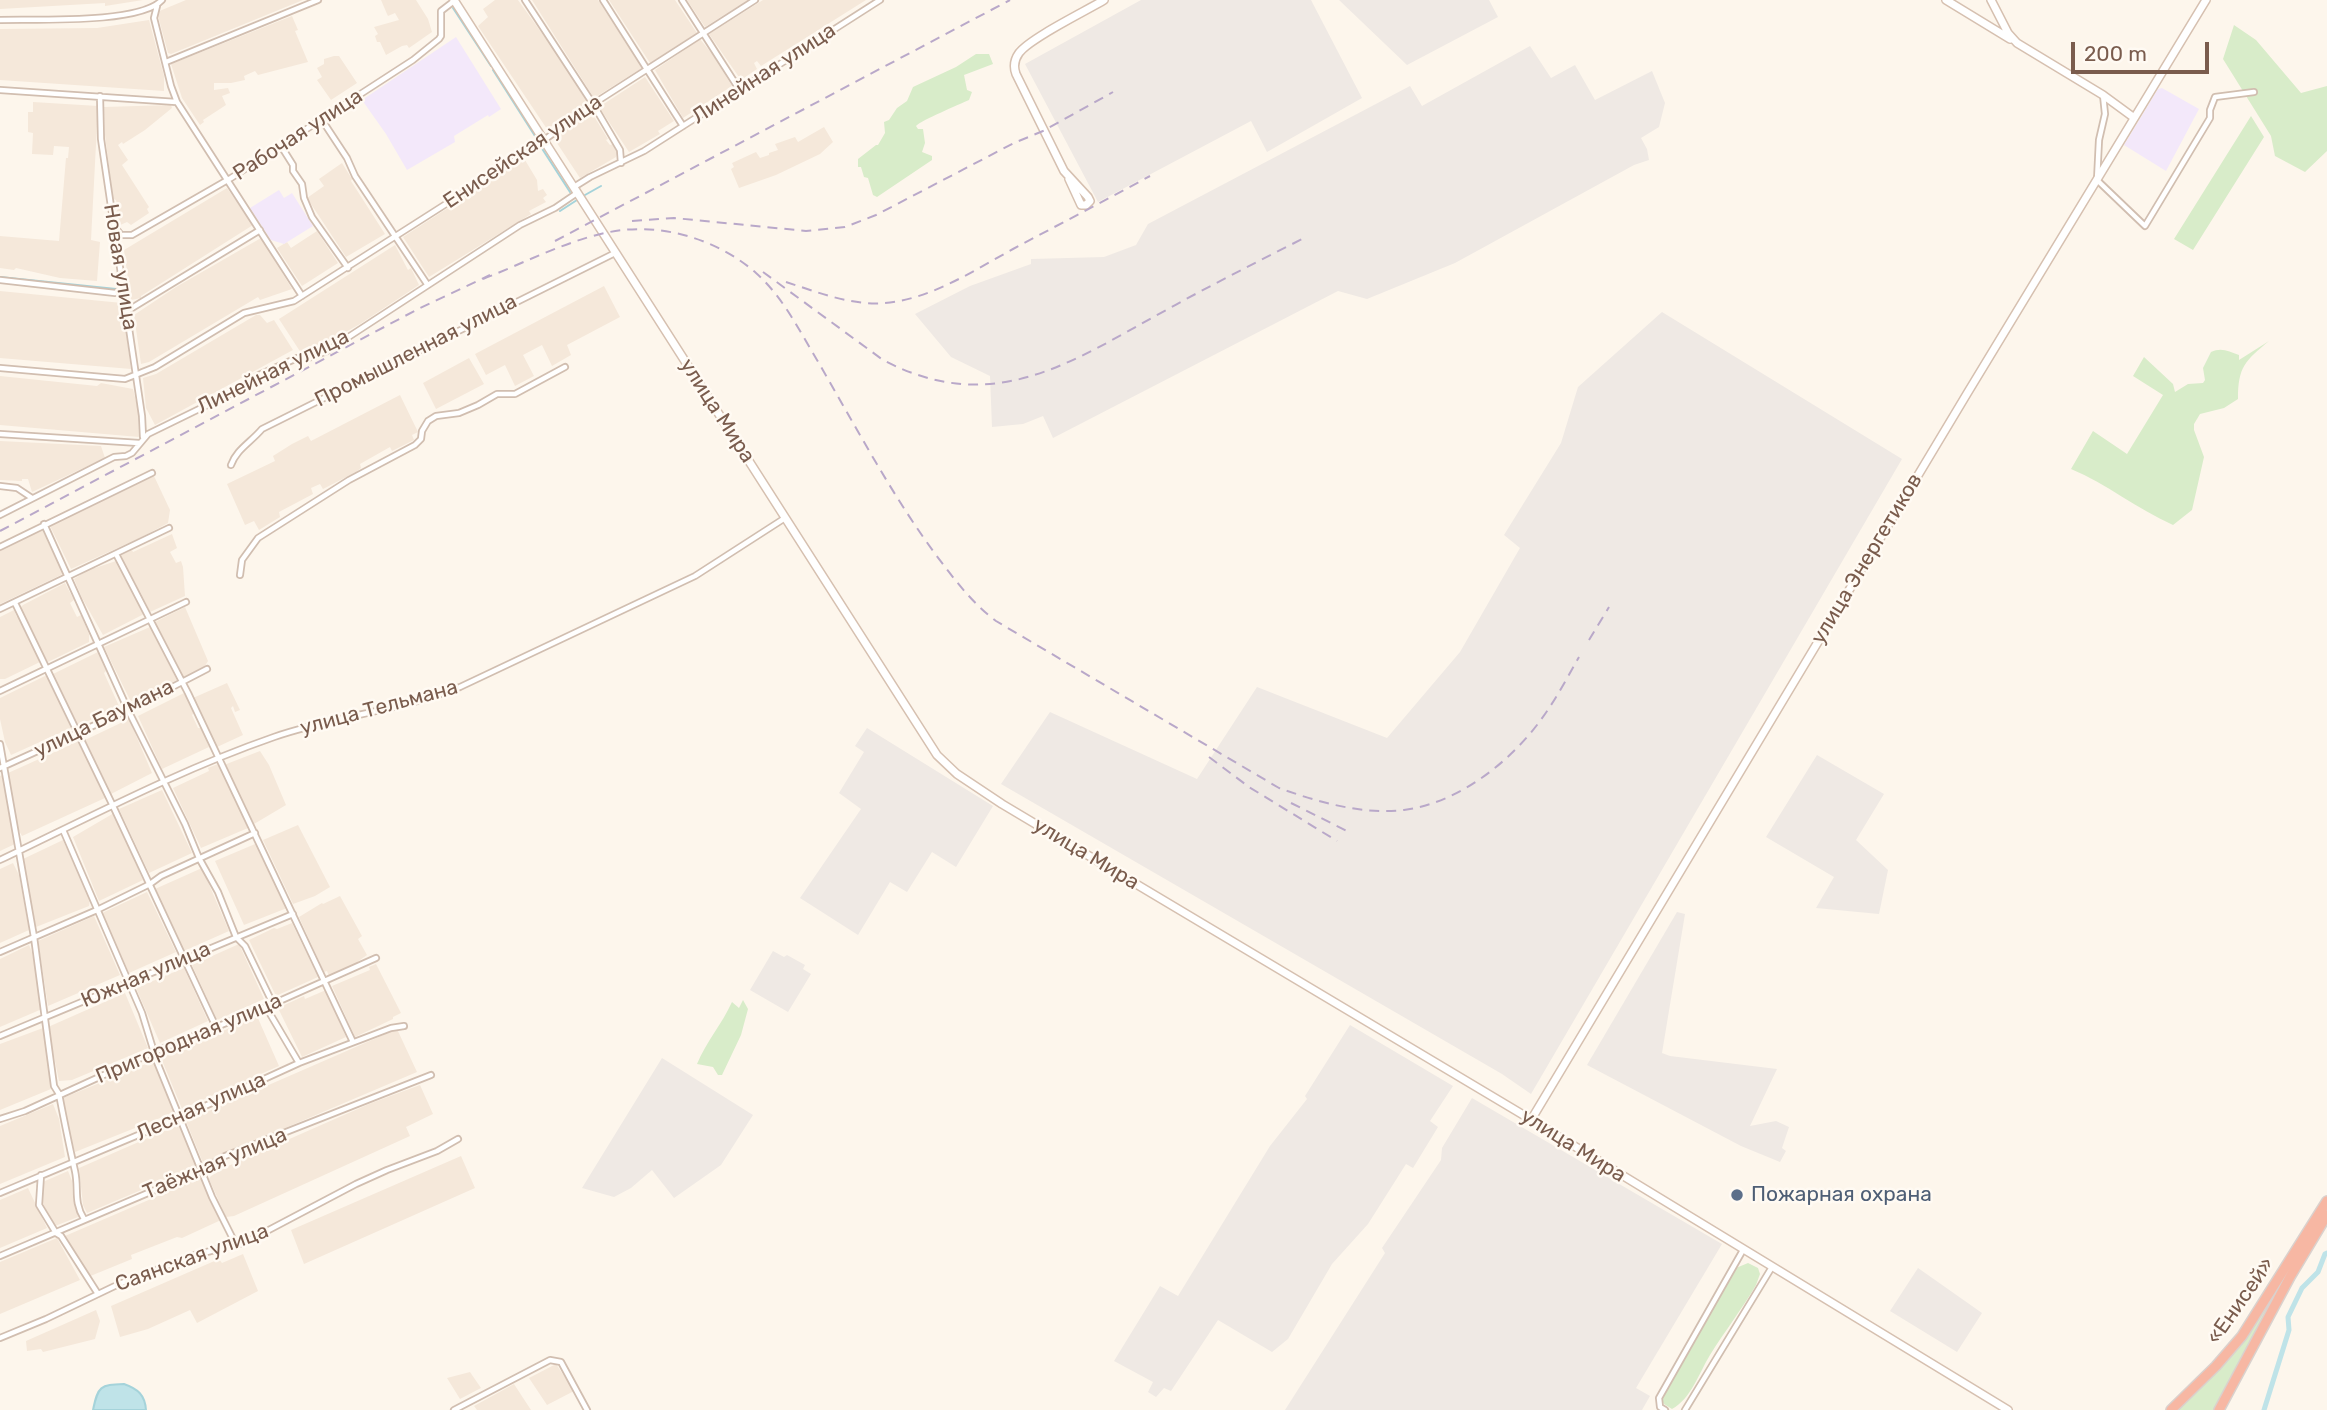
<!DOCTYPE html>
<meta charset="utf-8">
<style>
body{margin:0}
#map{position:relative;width:2327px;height:1410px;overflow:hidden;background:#fdf6ec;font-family:Rubik,sans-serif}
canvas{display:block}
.scale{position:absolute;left:2071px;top:42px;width:138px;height:32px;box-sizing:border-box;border:4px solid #7a5c4d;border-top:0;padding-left:9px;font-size:21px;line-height:24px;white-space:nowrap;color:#7a5c4d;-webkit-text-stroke:5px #fffaf3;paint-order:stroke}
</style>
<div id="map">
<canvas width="2327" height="1410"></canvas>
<div class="scale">200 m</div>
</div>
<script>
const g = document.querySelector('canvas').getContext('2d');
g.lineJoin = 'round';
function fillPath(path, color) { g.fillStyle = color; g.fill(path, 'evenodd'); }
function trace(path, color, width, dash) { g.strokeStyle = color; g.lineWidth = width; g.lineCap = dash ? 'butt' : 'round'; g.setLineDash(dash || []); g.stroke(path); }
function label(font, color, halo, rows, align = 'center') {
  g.font = font + ' Rubik,sans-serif'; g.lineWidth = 5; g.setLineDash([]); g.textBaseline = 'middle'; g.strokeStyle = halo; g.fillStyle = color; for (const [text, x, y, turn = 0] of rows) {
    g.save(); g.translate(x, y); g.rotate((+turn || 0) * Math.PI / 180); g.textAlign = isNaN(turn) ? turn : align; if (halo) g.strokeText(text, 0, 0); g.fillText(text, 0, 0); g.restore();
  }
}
const residential = new Path2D(`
 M0 0H143L105 6V3L0 9Z
 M186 0H303L171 54 168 53 157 12Z
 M381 0H416L428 19 432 32 409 48 407 45 402 46 386 55 380 42H377L375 36 378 34 374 27 399 20 395 13 388 16 387 14Z
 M495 0H518L554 50 588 103 547 129 478 26 488 17 483 9Z
 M532 0H598L642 68 594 98Z
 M609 0H675L697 33 650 63Z
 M687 0H748L705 27Z
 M763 0H866L761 66 757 61 754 63 757 69 741 80 709 34Z
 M292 16 298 30 295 31 308 62 258 75 255 71 244 76 245 80 231 83H214V90L228 88 230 93 222 96 226 105 203 120 204 122 200 125 182 98 171 64Z
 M149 20 164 76V91L0 80V29L97 28Z
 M700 39 713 55 732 86 683 118 655 70Z
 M334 56H339L357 83 331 100 317 80 322 77 317 68 324 64V59Z
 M645 77 674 121 658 131 660 134 629 152 599 107Z
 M33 102 98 106 91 240 100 242 97 281 60 278 16 268 14 270 0 268V236L59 241 66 158H68L69 147 54 146 53 155 32 154 33 133 28 132V112H33Z
 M171 105 172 108 145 130 123 144 122 142 118 145 128 160 122 165 149 207 147 209 149 213 131 225 127 222 118 226 116 213 118 208 116 200 113 199 105 135 104 107Z
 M592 113 608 139 606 140 610 145 613 144 617 153 616 157 580 178 553 137Z
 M824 127 833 142 820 154 776 175 739 188 731 169 734 167 732 163 756 152 760 158 769 155V153L778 150 775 144 795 137 798 142Z
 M522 160H525L537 180 538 191 543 189 547 195 543 198 546 202 529 211 531 214 429 277 403 237Z
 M342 163 352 179 351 181 385 234 346 257 307 198 324 186 319 179Z
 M227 188 253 225 141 296V298L131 300 124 250Z
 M317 231 338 263 302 286 277 248 287 242 291 248Z
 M261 238 292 289 260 300 258 297 149 362 141 364 134 315 176 287Z
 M395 245 408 270 411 268 419 285 360 324 303 356 279 319Z
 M604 286 620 317 567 345 571 355 552 366 542 345 523 355 534 376 515 386 505 365 486 375 475 354Z
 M0 291 122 303 131 369 0 358Z
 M256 315H260L267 323 274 320 293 350 155 425 146 408 143 378 156 374Z
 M469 358 484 384 436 409 423 383Z
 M0 376 97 386 101 383 133 389 138 410 139 437 0 425Z
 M400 395 418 432 412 435 414 440 392 451 390 447 360 464 361 468 356 472 323 489 320 484 311 488 313 494 279 512 280 517 259 530 254 521 245 525 227 484 275 461 273 456 292 444 308 436 311 441Z
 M0 441 101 446 105 458 32 492 28 479H22V481L0 480Z
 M154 476 170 510 168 523 142 537 71 569 50 526Z
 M42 529 63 574 0 604V550Z
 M172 534 177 548 170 552 176 563 181 561 183 567 185 596 150 612 140 592H138L121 555 132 550 133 552Z
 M116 561 144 614 103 635 82 598 74 579 93 567 95 568Z
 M65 583 74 600 70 603 77 617 81 615 89 634V642L48 662 30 631 21 607 23 605Z
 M185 607 208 661 203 669 190 676 188 675 181 678 153 623Z
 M14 610 17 617 19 616 40 662 5 679H0V617Z
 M150 627 177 680 131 702 104 647Z
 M98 652 106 671 104 673 119 706 78 726 53 674Z
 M47 675 71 728 11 755 5 742 0 719V698Z
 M227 683 240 710 235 712 233 706 231 708 243 735 217 747 193 698Z
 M184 693 194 713 192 715 198 728H201L209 747 162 769 138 716Z
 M129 719 152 773 111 794 85 740Z
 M77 738 105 798 22 836 18 829 8 773 68 746 67 742Z
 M260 751 269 765 286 805 254 824 224 765Z
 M218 764 248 828 201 848 173 788 209 771 208 768Z
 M2 775 15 844 0 851V776Z
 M162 790 192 853 149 873 119 809Z
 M114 813 143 880 99 901 73 837Z
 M298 825 330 887 315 896 293 904 263 840Z
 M63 840 90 900 89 906 36 927 23 859Z
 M255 844 287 908 244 925 215 861Z
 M13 863 19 875 29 930 0 943V869Z
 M202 868 229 931 184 951 155 889Z
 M147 892 176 952 129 973 102 913Z
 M340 896 362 936 358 939 367 955 353 965 329 976 327 971 324 972 299 917 322 903 323 904Z
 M94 916 120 975 48 1006 38 941Z
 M292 923 318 977 278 995 275 994 249 940 274 928 277 929Z
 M239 944 264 999 217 1020 192 965Z
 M29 945 32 952 42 1009 0 1027V959Z
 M376 964 401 1013 393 1017V1019L355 1037 332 986 370 970 369 967Z
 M184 968 208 1021 160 1043 136 988Z
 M326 990 346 1037 302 1057 278 1008 304 996 305 999Z
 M125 993 148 1048 72 1080 59 1081 48 1027Z
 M257 1016 279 1066 182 1109 161 1058Z
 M43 1028 51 1089 0 1110V1044Z
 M397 1029 417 1072 203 1163 186 1121Z
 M153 1061 175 1112 75 1152 67 1127 63 1098Z
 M420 1085 433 1114 406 1127 410 1136 234 1216 226 1217 209 1179 211 1176 228 1166 369 1104Z
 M53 1104 59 1119 65 1157 0 1184V1126Z
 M180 1124 198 1166 87 1213 83 1205 79 1168Z
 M461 1156 475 1188 304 1264 291 1230Z
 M68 1171 72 1181 73 1197 78 1217 55 1226 44 1206 36 1185Z
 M202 1177 221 1220 182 1238 177 1237 131 1255 132 1259 88 1277 65 1236Z
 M28 1188 47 1228 0 1248V1200Z
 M57 1238 80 1280 0 1314V1262Z
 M243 1254 258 1291 197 1323 190 1310 148 1329 120 1337 111 1306 219 1259 222 1263Z
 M96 1310 100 1321 95 1339 43 1352 41 1349 27 1351 26 1341Z
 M556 1364 574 1391 547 1405 529 1378Z
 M470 1372 481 1388 460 1399 447 1378Z
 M514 1384 531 1410H477L474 1406Z`);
const industrial = new Path2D(`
 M1141 0H1311L1362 98 1267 152 1251 121 1098 202 1025 64Z
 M1339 0H1489L1498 17 1407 65Z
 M1530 46 1551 78 1575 65 1595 100 1652 71 1665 103 1659 127 1641 138 1647 149 1649 160 1634 165 1455 263 1367 299 1338 291 1053 438 1043 416 1023 424 992 427 990 376 951 357 915 314 970 286 1031 264V259L1104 257 1136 245 1148 224 1410 86 1422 106Z
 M1662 312 1902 459 1531 1094 1502 1074 1001 784 1050 712 1197 779 1257 687 1387 738 1460 652 1520 548 1504 535 1561 443 1578 387Z
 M867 728 993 806 956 867 932 852 907 892 890 882 858 935 800 898 861 809 839 793 864 752 855 746Z
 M1817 755 1884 794 1856 840 1888 870 1879 914 1816 908 1834 877 1766 837Z
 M1677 912 1685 914 1662 1053 1670 1056 1777 1069 1750 1126 1776 1121 1789 1127 1782 1148 1786 1151 1780 1162 1741 1146 1587 1065Z
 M773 951 784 957 787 955 805 965 803 969 811 974 788 1012 750 990Z
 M1350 1025 1453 1086 1430 1121 1438 1127 1413 1168 1406 1164 1368 1224 1332 1264 1288 1339 1272 1352 1218 1320 1171 1391 1164 1388 1156 1397 1148 1392 1153 1382 1114 1361 1160 1286 1178 1296 1270 1146 1307 1099 1305 1096Z
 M662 1058 753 1115 721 1165 674 1198 652 1170 631 1188 614 1197 582 1188Z
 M1472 1098 1722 1244 1636 1388 1650 1396 1642 1410H1285L1385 1253 1382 1248 1441 1160 1442 1148Z
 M1918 1268 1982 1313 1957 1352 1890 1311Z`);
const education = new Path2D(`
 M456 37 501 109 489 117 488 115 454 136 455 142 407 170 386 134 362 100Z
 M2162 88 2199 109 2166 171 2124 145 2158 89Z
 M279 190 284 198 292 193 313 226 284 244 271 240 250 208Z`);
const green = new Path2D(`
 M2234 25 2256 40 2301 93 2327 86V151L2305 172 2275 156 2271 136 2223 59Z
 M976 54H989L993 64 964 75 967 90 972 92 969 100C958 105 922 120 916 126L918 129H923L925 143 922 152 932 156V160L877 197 873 195 868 178 864 177 861 167H858V159L876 145H878L885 133 884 122 889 120 897 108 907 101 913 87 956 67Z
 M2251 116 2264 137 2193 250 2174 239Z
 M2269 341C2245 361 2238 367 2238 399L2224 408 2200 414 2194 424V430L2204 457 2192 510 2173 525C2137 509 2107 484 2071 469L2093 431 2127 454 2163 395 2133 376 2144 357 2173 384 2175 392 2188 384 2203 383 2205 380 2203 368 2211 352C2221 347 2229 351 2239 355V360Z
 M743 1000 748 1009 741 1035 722 1075H718L713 1067 697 1064C706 1042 722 1024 732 1002L739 1008Z
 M2315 1227 2215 1410H2176L2220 1367Z
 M1748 1263 1758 1268 1760 1274 1756 1285C1742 1309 1725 1331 1710 1355 1699 1373 1691 1399 1672 1409L1664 1404 1661 1398 1736 1268Z`);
const water = new Path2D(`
 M124 1384C138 1389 145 1395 146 1410H93C98 1386 100 1385 124 1384Z`);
const stream = new Path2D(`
 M453 8 491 66
 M493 70 535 136
 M541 147 570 192
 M585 195 601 186
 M560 211 577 200
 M0 277 116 289`);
const canal = new Path2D(`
 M2264 1410 2289 1330 2288 1317 2302 1288 2318 1272 2325 1254 2327 1253`);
const street = new Path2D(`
 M525 0 593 104 620 150 621 163
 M603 0 683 126
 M682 0 739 89
 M157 6 154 18 171 86 177 102 302 296
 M0 20C35 19 140 24 162 0
 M166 62 318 0
 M0 90 176 102
 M2103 95 2105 114 2099 140 2097 180 2145 226 2210 118V110L2215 97 2254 92
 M100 96 101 139 142 416 143 437
 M322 120 347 158 355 176 427 284
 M281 146 293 165V171L302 184 304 198 312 217 348 268
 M574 187 590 177 644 151 880 0
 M114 226 121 235H132L231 178 413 60 439 39 441 36V11L454 1
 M0 280 115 293 123 289
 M127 311 260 230
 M0 368 125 379 155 367 244 313 294 301 532 149 593 104 755 0
 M0 434 139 443
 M231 465C236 450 251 442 262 429L615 253
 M0 486 17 488 32 498
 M0 515 114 457 126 456 132 453 148 434 238 390 259 375 297 358 303 360 327 351 520 225 555 208 577 193
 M44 524 128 710 185 824 199 858 218 892 236 937 245 946 273 1004
 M0 547 152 473
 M116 554 188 693 353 1042
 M240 575 242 560 258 538 349 480 415 445 421 439 422 431 428 421 436 416 459 413 478 405 497 394H515L565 367
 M15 603 113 806 216 1027
 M0 609 169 528
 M0 691 186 602
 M0 744 34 937 54 1086 59 1094C64 1120 69 1145 75 1171 79 1189 73 1201 84 1219
 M0 768 128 710 207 669
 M63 830 142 1013 157 1062 212 1197 236 1245
 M0 860C90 817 179 770 274 737 334 716 400 711 460 687L695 576 785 518
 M0 952 97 910 150 884 161 876 255 833
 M266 1007 299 1063
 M0 1036 293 914
 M0 1119 25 1111 154 1052 266 1007 376 958
 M41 1175 39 1205 56 1233 61 1236 98 1294
 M0 1193 181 1117 299 1063 391 1028 404 1026
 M0 1256 202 1170 225 1156 431 1075
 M0 1338 46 1319 119 1284 195 1255 246 1242 356 1184 387 1170 437 1151 458 1139
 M454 1410 550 1360 561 1362 587 1410
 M1665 1410 1660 1407 1659 1398 1743 1250
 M1685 1410 1772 1267`);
const secondary = new Path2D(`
 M454 0 937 755 957 774 1002 804 1520 1113 2008 1410
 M1946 0 2010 39
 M1991 0 2008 33 2017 43 2103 95 2133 117
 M1069 179 1081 205H1086L1090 201 1088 197 1064 171 1016 74C1013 66 1014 60 1019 53 1030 38 1086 11 1104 0
 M1531 1120 1968 392 2206 0`);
const highway = new Path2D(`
 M2171 1410 2216 1366 2242 1336 2327 1201
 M2219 1410 2290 1277 2327 1215`);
const rail = new Path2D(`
 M632 221 674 218 806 231 845 227 876 215 1014 143 1043 131 1113 92
 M555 241 1010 0
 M763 272 883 360C994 418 1071 362 1168 309 1213 284 1259 261 1306 237
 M483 279C527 262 577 235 623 230 670 225 721 242 756 273 783 297 799 330 817 360 855 425 891 494 936 555 955 580 971 602 996 621L1279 788C1318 802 1362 815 1404 810 1458 803 1509 763 1540 721 1555 701 1567 678 1579 657
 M786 282C817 292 852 306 885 303 931 299 973 271 1013 249 1058 225 1104 201 1150 176
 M0 531 420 308 490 275
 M1589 640 1609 607
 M1209 757 1249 787 1337 841
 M1291 803 1351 833`);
const markers = [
 [1737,1195,7,"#5c6f8a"]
];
const streetNames = [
 ["Линейная улица",764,74,-33],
 ["Рабочая улица",298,135,-33],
 ["Енисейская улица",523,152,-34],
 ["Новая улица",120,267,81],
 ["Промышленная улица",416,351,-27],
 ["Линейная улица",273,372,-26],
 ["улица Мира",717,411,57],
 ["улица Энергетиков",1867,559,-59],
 ["улица Тельмана",379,708,-15],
 ["улица Баумана",104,719,-26],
 ["улица Мира",1086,854,31],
 ["Южная улица",146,975,-23],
 ["Пригородная улица",189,1039,-23],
 ["Лесная улица",201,1107,-24],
 ["улица Мира",1573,1146,32],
 ["Таёжная улица",215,1164,-23],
 ["Саянская улица",192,1258,-20],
 ["«Енисей»",2241,1301,-55]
];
const serviceNames = [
 ["Пожарная охрана",1751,1195]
];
fillPath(residential, '#f5e8da');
fillPath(industrial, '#efe9e4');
fillPath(education, '#f3e8fa');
fillPath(green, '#d8ecc9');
fillPath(water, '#bfe3e8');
trace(water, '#a5d3da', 2);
trace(stream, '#a5d3da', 2);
trace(canal, '#bfe3e8', 5);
trace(street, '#d1beb0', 8);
trace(secondary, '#d6c0b0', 10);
trace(highway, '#dad1cd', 12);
trace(street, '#fff', 4.5);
trace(secondary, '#fff', 7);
trace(highway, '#f7b7a3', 9);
trace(rail, '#b9a8c9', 2, [10, 7]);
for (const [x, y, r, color] of markers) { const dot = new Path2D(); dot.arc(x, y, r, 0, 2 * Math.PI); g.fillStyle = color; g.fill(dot); trace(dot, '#fffaf3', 2.5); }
label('21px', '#7a5c4d', '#fffaf3', streetNames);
label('21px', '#4e5e75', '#fffaf3', serviceNames, 'left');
</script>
